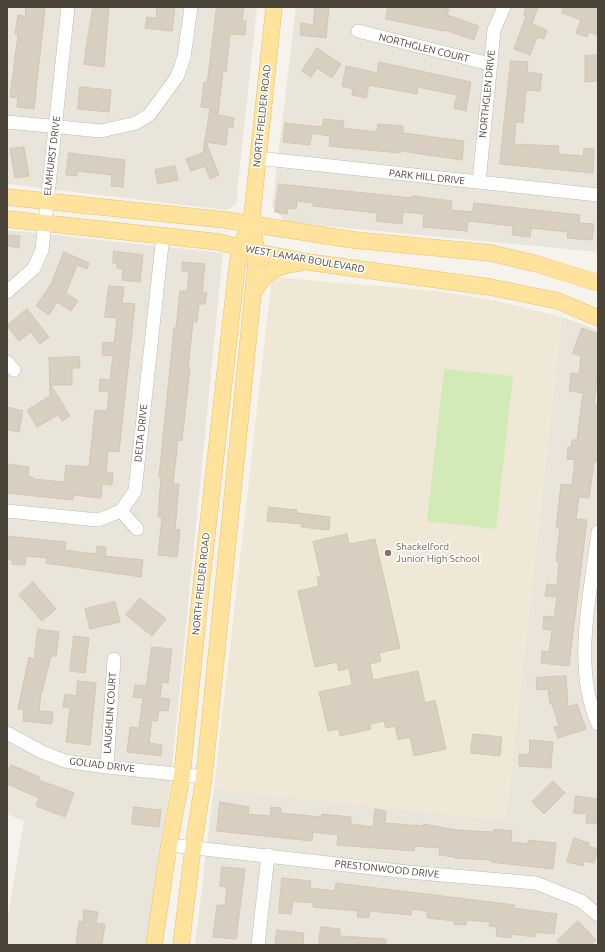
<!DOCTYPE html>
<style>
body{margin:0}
#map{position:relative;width:605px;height:952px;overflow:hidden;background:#f6f3ec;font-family:Ubuntu,sans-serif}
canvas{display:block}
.frame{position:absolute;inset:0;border:8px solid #4b4439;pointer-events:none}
</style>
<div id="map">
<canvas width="605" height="952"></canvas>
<div class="frame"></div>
</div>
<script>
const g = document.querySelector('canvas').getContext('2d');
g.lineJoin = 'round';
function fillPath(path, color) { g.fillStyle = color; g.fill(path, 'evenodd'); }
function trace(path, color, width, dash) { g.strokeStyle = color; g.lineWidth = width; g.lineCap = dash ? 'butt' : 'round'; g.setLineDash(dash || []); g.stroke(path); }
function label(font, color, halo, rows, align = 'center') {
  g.font = font + ' Ubuntu,sans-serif'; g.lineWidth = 3; g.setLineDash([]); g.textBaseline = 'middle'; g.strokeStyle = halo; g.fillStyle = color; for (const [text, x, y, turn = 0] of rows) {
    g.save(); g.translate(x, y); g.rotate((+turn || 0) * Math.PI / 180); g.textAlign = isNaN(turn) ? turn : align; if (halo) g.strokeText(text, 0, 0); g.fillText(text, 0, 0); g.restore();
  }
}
const residential = new Path2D(`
 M7 7H257L236 204 227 210 7 184Z
 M296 7H598V252L285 222 272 206Z
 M7 230 223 253 170 787 160 845 148 945H7V921L24 821 7 814Z
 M562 317 598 330V945H195L214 788 506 820Z`);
const education = new Path2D(`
 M272 277 437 291 502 302 562 317 506 820 214 788Z`);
const green = new Path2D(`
 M444 369 513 376 496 529 427 521Z`);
const building = new Path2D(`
 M26 7 45 9 34 109 17 107 18 98 10 97 18 35 15 34 18 15 25 16Z
 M93 7H109L104 67 84 64Z
 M157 7H175L172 31 145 28 147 17 156 18Z
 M217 7H244L242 21H246L245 35 230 34 226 72 223 71 218 115 234 118 233 128 228 127 226 145 206 142 219 175 210 179 205 166 191 171 186 159 203 153 210 108 201 107 204 82H207Z
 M315 7H329L326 38 300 35 301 23 313 25Z
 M388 7H437L449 9 447 15 479 26 474 40 445 30 444 31 386 19Z
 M526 7H538L532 24 547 30 544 39 537 37 530 55 514 49 526 16 524 15Z
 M564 7 598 8V36L589 32 587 37 576 33 581 20 562 13Z
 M317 48 341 64 332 78 317 68 311 77 302 71Z
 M598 55V81L585 82V56Z
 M511 61 528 62 527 72 542 74 540 91 526 90 523 123 516 122 514 144 559 146 558 154 583 156 584 148 594 149 593 173 500 164Z
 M379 62 471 82 466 111 454 108 457 95 418 87 417 94 369 85 366 98 352 95 353 89 342 86 346 66 377 73Z
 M80 87 111 90 109 112 78 109Z
 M324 119 344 121 343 128 377 132 378 124 403 126V133L464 141 462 160 401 151 400 153 329 146 330 136 312 133 310 145 283 142 285 123 322 127Z
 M24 147 29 176 15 178 10 149Z
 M69 153 125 160 123 187 111 186 112 175 77 171V176L66 175Z
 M175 166 178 180 158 184 155 170Z
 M279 184 412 198V196L452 201 451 210 473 212 474 203 580 215 579 223 594 224 592 240 567 238 568 232 531 228 530 237 512 235 513 226 468 221 467 231 423 227 424 214 403 212 402 224 376 221 377 213 313 206V203L297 201 296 209 288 208 287 214 275 212Z
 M7 235 20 236 19 248 7 246Z
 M114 251 143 255 140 282 122 280 123 269 117 268V263H113Z
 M64 252 89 263 87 269 77 265 66 293 78 301 71 311 57 302 49 315 36 306 51 284Z
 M183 262 205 264 202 293H207L205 304H199L197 322H193L188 367 190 368 182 441 178 440 173 484H179L175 529 180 530 177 557 158 555 162 517H158L161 477H159L174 328H176L180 291H187L189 272 182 271Z
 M109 286 124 287 122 303 135 304 119 452 108 451 106 472 113 473 112 485 102 484 101 498 73 495V500L7 493V464L29 467 28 476 33 477V479L64 482 66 465 89 467 95 410 107 411 109 392 99 391 100 379 110 380 113 356 102 355 103 342 114 343 117 318 105 317Z
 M27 309 49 337 40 344 31 332 19 341 7 326Z
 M582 328 598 334V371L594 404H598V445L596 462H594L589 498 579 497 576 519 587 520 569 666 541 663 542 651 549 652 552 630 543 629 544 616 554 617 557 597 545 596 547 584 557 585 559 562 556 561 560 528H556L561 484 572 485 575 460 567 459 568 447H571L572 440H577L583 393 569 391 571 373 579 374 581 356 573 353Z
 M79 357 80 368H72V385H51L70 416 62 421 58 415 37 427 27 410 50 396 49 358Z
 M7 407 23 411 19 432 7 430Z
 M269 507 297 510V513L330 517 329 530 301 527 302 524 267 521Z
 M347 534 349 544 375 539 400 648 379 653 381 661 370 664 373 680 418 671 425 703 435 700 446 749 414 756 410 737 398 740 395 726 386 728 384 721 370 724 371 729 340 736 338 729 328 731 319 692 352 685 349 668 339 671 337 662 315 667 298 591 319 586 317 577H321L313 542Z
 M7 536 66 542 65 550 96 554 97 546 106 547 105 556 143 560 141 577 46 563 47 558 26 556 25 565 12 564V560L7 559Z
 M33 582 56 609 42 621 19 595Z
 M140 598 166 619 152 636 126 615Z
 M115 602 120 622 90 629 85 609Z
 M38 629 59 632 56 656H51L42 692H41L39 711 53 712 52 724 23 721 24 710 18 709 29 657 34 659Z
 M74 636 89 638 85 673 70 671Z
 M152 647 172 649 168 683 162 682 160 698 170 699 168 711 159 710 157 721 152 720 149 743 162 745 161 756 127 752 130 727 139 728 143 698 133 697 135 685 146 686Z
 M566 676 568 707 577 704 586 729 558 738 554 727 559 726 552 704H550L548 689 537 690 536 678Z
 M78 681 96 683 90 745 66 742 70 708 63 707 65 694 76 696Z
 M473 734 502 737 500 756 471 753Z
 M530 740 553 742 551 768 519 766V754L529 755Z
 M11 765 40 777 39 780 74 793 65 817 36 806 39 798 7 784V775Z
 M553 781 565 793 544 814 532 802Z
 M576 796 598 799 597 824 586 823 587 814 574 813Z
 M220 802 249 807 248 814 270 816 271 807 281 808V813L321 817 322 814 351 817V824L373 827 375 809 386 811 385 823 423 826V824L457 830 494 832V829L512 831 511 842 528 844V840L556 843 553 869 491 862V860L454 858 455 857 439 855 440 848 415 846 414 851 337 845 338 835 313 832 312 841 217 831Z
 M134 807 161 810 159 827 132 824Z
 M574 838 589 843 588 846 598 849 594 863 584 861 583 866 567 862Z
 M222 867 245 869 236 939 213 937 217 905H225L227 887 220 886Z
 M282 878 311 881 310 888 335 891 336 883 515 905 514 908 557 914 554 934 536 932 535 937 511 934V938L496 936 497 927 489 926 490 922 467 920 466 925 454 924 455 921 427 918V911L412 909 411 915 370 911 369 918 357 917 358 911 313 907V903L293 901 291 914 279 913Z
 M84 910 98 912 96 923 105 924 102 945H76L79 921 83 922Z
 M578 921 596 940 590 945H561L557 941Z
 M321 927 340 929V936L386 939V945H319Z
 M277 930 304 933 303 945H275Z`);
const minor = new Path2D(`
 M358 31 490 64
 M7 122 101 131 136 123 149 115 177 77 184 57 191 7
 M257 158 598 195
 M479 182 494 30 504 7
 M7 292 34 268 42 250 68 7
 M7 362 14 370
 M7 511 98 520 121 511 135 491 163 235
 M121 511 137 529
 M598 532C591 592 572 667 598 724
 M7 733 42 752 65 761 107 767 204 777
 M107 767 114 659
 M169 845 408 872 536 883 581 901 598 915
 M258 945 268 855`);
const major = new Path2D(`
 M7 197 225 220 354 240 491 253 537 264 598 283
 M7 219 219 242 257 252 308 262 490 287 558 301 598 318
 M254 292C264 272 277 265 299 263
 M154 945 169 845 182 775 202 578 236 275 240 247 251 225
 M181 945 193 848 204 777 253 293 257 252 251 225 274 7`);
const markers = [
 [388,553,4,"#8d6e63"]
];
const streetNames = [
 ["NORTHGLEN COURT",424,48,14],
 ["NORTHGLEN DRIVE",487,94,-84],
 ["NORTH FIELDER ROAD",262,116,-84],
 ["ELMHURST DRIVE",52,156,-83],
 ["PARK HILL DRIVE",427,177,6],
 ["WEST LAMAR BOULEVARD",305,259,10],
 ["DELTA DRIVE",141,433,-84],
 ["NORTH FIELDER ROAD",201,584,-84],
 ["LAUGHLIN COURT",110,713,-86],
 ["GOLIAD DRIVE",102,765,7],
 ["PRESTONWOOD DRIVE",387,869,6]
];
const educationNames = [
 ["Shackelford",396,547],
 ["Junior High School",396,559]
];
fillPath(residential, '#eae5da');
fillPath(education, '#efe8d6');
fillPath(green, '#d2eab5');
fillPath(building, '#d8cfc1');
trace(building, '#d3c7b4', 1);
trace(minor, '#c2bbae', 14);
trace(major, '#e6c16a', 17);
trace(minor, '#fff', 13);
trace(major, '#ffe39c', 16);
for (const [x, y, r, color] of markers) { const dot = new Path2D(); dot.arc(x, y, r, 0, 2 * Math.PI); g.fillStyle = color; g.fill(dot); trace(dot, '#fff', 1.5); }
label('10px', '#4b4439', '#fff', streetNames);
label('10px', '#785e54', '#fff', educationNames, 'left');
</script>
